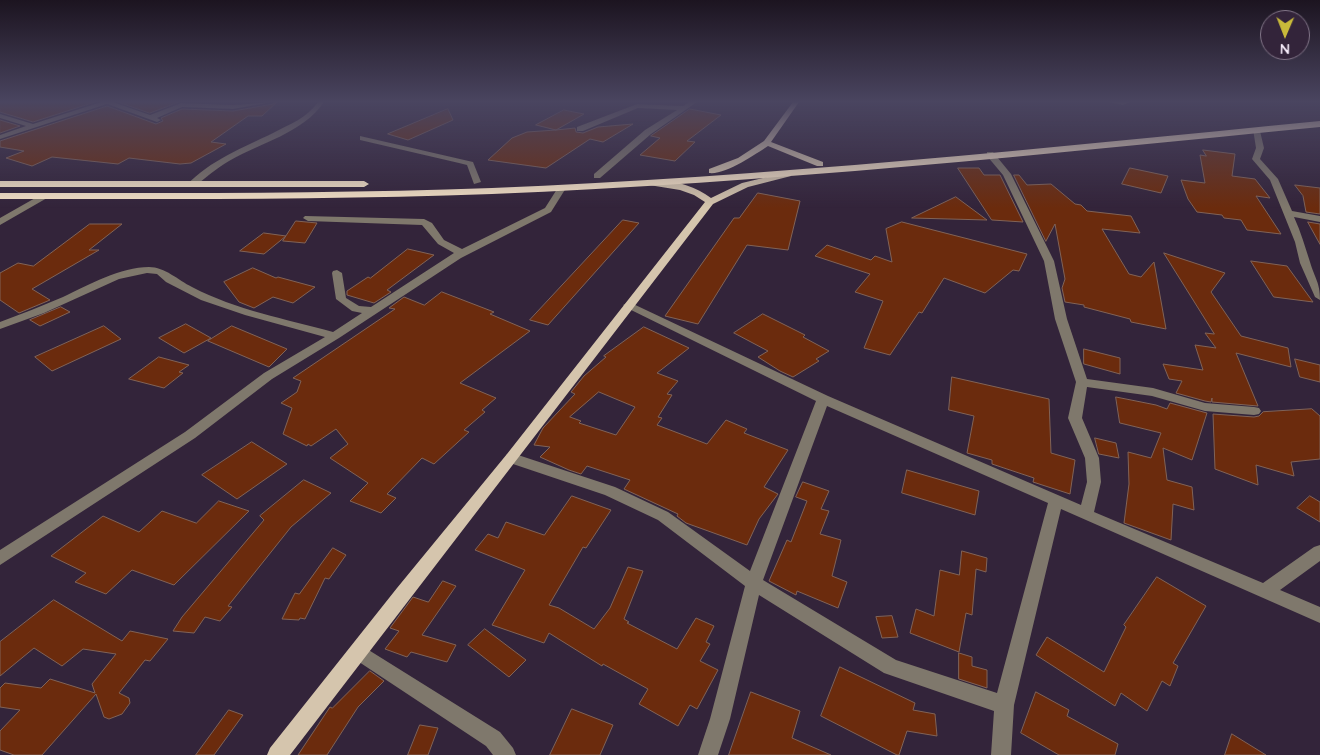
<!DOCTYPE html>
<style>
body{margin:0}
#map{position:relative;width:1320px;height:755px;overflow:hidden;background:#33243a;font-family:Quicksand,sans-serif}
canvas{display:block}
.north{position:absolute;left:1260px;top:10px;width:50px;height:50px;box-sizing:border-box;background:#33243a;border:1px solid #817487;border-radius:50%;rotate:181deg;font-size:14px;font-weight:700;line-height:20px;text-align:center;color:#f7edfb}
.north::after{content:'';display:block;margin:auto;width:18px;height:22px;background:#c9ba3a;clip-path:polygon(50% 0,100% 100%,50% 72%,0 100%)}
</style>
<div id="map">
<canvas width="1320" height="755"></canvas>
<div class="north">N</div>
</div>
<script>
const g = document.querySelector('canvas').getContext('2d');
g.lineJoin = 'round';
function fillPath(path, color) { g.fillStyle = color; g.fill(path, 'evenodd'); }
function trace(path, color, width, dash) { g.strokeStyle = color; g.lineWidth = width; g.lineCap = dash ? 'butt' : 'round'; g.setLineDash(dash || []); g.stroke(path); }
const building = new Path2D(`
 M0 102H95L33 122 0 112Z
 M118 102H179L150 113Z
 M275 102H277L262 116H248L211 142 226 144 191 163 180 164 129 158 118 164 52 157 32 166 6 158 24 151 0 147V141L107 106 156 124 163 121 161 118 182 109 233 111 273 104Z
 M448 109 453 120 408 140 388 134Z
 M690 109 721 115 687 141 695 142 675 161 640 155 660 138 651 136Z
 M564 110 584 114 556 130 575 128 576 132 583 133 598 127 633 124 603 142 590 139 546 168 488 160 512 138 527 132 556 130 536 125Z
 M0 120 20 126 0 133Z
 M1203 150 1235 154 1232 176 1255 179 1270 198 1256 196 1281 234 1247 230 1241 220 1224 218 1222 215 1197 212 1188 199 1181 180 1205 183 1200 155 1206 156Z
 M958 168H979L984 175H1000L1023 222 992 220Z
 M1130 168 1168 176 1161 193 1122 184Z
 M1014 175H1019L1027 185 1051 184 1075 204 1081 205 1087 211 1131 216 1140 233 1102 229 1129 274 1141 277 1154 262 1166 329 1131 322 1130 319 1084 307V305L1065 302 1062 288 1065 279 1055 224 1046 241Z
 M1295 185 1320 188V214L1306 212 1303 196Z
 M758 193 800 201 788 250 747 245 698 324 665 316 734 218H739Z
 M956 197 987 220 912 218Z
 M623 220 639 223 548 325 530 320Z
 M296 221 317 223 305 243 283 241Z
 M902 222 1027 254 1019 271 1013 270 985 293 944 278 922 313 919 312 890 355 864 348 883 301 855 292 870 274 815 256 827 245 871 260 875 256 892 262 886 229Z
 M1308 222 1320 224V244Z
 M90 224H122L89 250H99L32 289 50 300 19 313 0 300V273L18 263 33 266Z
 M264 233 286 236 264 254 240 251Z
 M408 249 434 255 387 290 391 292 374 303 347 295V291L368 277 370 278Z
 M1164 253 1225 273 1211 292 1241 336 1288 348 1291 367 1236 353 1258 406 1212 402V398L1211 402 1205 401 1176 393 1182 381 1169 379 1163 364 1203 370 1195 345 1216 348 1205 333 1214 334Z
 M1251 261 1287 266 1313 302 1274 297Z
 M253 268 276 278 278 277 315 287 293 303 273 297 254 308 239 302 224 282Z
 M442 292 494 312 490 314 530 331 460 383 496 398 482 410 485 412 464 430 469 432 434 464 422 458 387 494 396 498 381 513 350 501 368 483 330 458 348 444 336 429 311 446 308 444 307 446 283 434 292 408 281 403 297 392 301 381 293 378 395 309 389 308 404 297 424 305Z
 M61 307 70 312 40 326 30 320Z
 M763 314 805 335 803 337 829 351 816 359 819 361 793 377 780 371 758 357 768 351 734 333Z
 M186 324 211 338 184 353 159 338Z
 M104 326 121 339 52 371 35 357Z
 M232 326 287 349 269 367 208 341Z
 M644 327 689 348 657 373 678 381 667 394 672 395 658 417 662 418 657 425 707 444 726 420 747 429 744 433 788 450 764 487 778 494 759 519 747 545 686 523 677 516 678 514 624 489 630 480 587 466 581 474 569 470 540 457 550 447 534 445 543 428 575 394 571 392 584 376 606 357 604 356ZM599 392 635 407 616 435 579 423 581 421 570 417Z
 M1084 349 1120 358V374L1084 364Z
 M159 357 189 365 179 372 183 373 164 388 129 379Z
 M1295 359 1320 365V382L1300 377Z
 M952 377 1049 399 1051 453 1075 460 1070 494 1033 482 1034 478 992 464V460L967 453 974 416 949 410Z
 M1116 397 1156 405 1167 409 1170 403 1207 413 1192 460 1163 448 1167 480 1192 487 1194 510 1173 504 1171 540 1124 523 1129 484 1128 452 1151 458 1161 433 1120 423Z
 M1312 409 1320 416V459L1291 462 1294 476 1256 465 1258 485 1215 469 1213 414 1254 417 1259 416 1263 412Z
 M1095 438 1116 443 1119 458 1099 454Z
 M252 442 287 464 237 499 202 475Z
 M907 470 979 491 975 515 902 493Z
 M304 480 331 493 291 527 228 606 232 607 220 621 205 617 194 633 173 631 182 617 264 520 260 516Z
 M803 482 829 491 821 509 829 511 820 534 841 540 832 576 847 582 838 608 797 591 796 595 769 581 787 540 791 542 807 501 796 497Z
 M572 496 611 510 586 548 583 547 549 605 559 608 594 629 610 608 628 567 643 571 624 619 629 622 627 623 677 649 696 618 714 626 706 642 710 644 700 661 718 670 697 709 690 705 678 726 639 704 648 689 603 664 602 666 549 633 544 643 492 625 525 570 475 550 488 534 498 538 506 522 544 535Z
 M1310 496 1320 502V522L1297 508Z
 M219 501 249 511 174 585 132 570 106 594 75 582 86 573 51 556 103 516 139 532 162 511 196 523Z
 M333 548 346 555 329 579 325 578 305 619 300 618 299 620 282 619 295 593 299 594Z
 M962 551 987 558 986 572 976 569 972 615 966 613 959 652 910 633 916 609 934 616 940 570 959 575Z
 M1157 577 1206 606 1173 663 1178 666 1170 686 1162 681 1147 711 1121 693 1115 706 1036 655 1047 637 1104 672 1126 627 1124 625Z
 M443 581 456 586 422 635 456 645 447 662 411 652 407 657 385 649 399 631 390 628 413 597 428 602Z
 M54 600 122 641 130 631 168 639 150 661 145 660 119 693 129 698 130 703 122 714 109 719 104 717 96 694 42 755H14L0 750V731L20 710 0 707V688L5 683 41 688 50 679 95 693 92 684 116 654 83 649 62 666 34 648 0 676V642Z
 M892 616 898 637 882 638 876 617Z
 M485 629 526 660 509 677 468 645Z
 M959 653 972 657V666L987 670V688L959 679Z
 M840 667 915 703 913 710 935 714 937 736 907 731 899 755H897L821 716Z
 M370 671 384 681 358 707 327 755H298L330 707 332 708Z
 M751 692 800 711 792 738 831 755H729Z
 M1036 692 1069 710 1067 716 1118 744 1115 755H1059L1021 733Z
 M572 709 613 725 600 755H550Z
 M229 710 243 715 214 755H196Z
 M420 725 438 728 428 755H408Z
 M1232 734 1266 755H1225Z`);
const minor = new Path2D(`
 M101 102H113L150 115 181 103 233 105 273 102 233 109 182 107 157 118 161 120 157 122 107 104 0 139V135L26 126 0 118V114L33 124Z
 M318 102H324C303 133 260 143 229 161 217 168 205 178 194 187L187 185C209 161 244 147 273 133 290 124 307 118 318 102Z
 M689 102H697L651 134 600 178H594V174L645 130 677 110 638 108 583 131H577V127L637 104 683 106Z
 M1108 102H1131L1123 105Z
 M1253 129 1260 131 1264 148 1260 159 1278 179 1292 211 1320 216V222L1294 217C1301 232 1305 247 1310 262 1315 279 1320 282 1320 300L1315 297 1300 263 1295 242 1270 180 1252 159 1256 148Z
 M360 136 473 162 481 182 474 184 467 165 459 163 360 140Z
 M987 152H993L1011 174 1054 261 1067 319 1087 379 1153 388 1205 403 1254 407 1259 408 1261 411 1259 414 1254 415 1205 411 1152 396 1087 387 1082 418 1099 458 1101 482 1094 512 1263 583 1314 547 1320 545V561L1280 590 1320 607V623L1061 509 1014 705 1011 755H991L994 711 884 673 759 595 730 719 718 755H698L710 719 745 586 658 520 605 495 507 462 505 458 507 454 512 453 615 487 668 512 750 571 816 401 625 307 623 305 629 302 828 396 1081 505 1087 482 1085 458 1068 418 1076 382 1055 319 1044 261 1003 175 987 156ZM827 406 1048 503 997 693 896 660 763 580Z
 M562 185 566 188 551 212 461 258 339 338 272 379 195 438 0 565V550L185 432 264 373 325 337 245 315 201 300 166 282 157 274 147 273 119 279 44 313 0 329V322C21 314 42 306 63 297 88 285 121 267 149 267 165 267 178 280 192 287 236 310 286 319 333 332L362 313 352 311 336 299 332 273 333 271 337 270 342 273 346 298 359 306 371 307 454 253 438 244 422 225 308 221 303 218 305 216 424 219 432 223 444 240 462 249 545 208 559 186Z
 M44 193 48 196 47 198 0 225V218Z
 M359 644 500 732 513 748 516 755H493L486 746 353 658 350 652 353 646Z`);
const major = new Path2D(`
 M793 102H799L771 142 823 162V166H817L768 146C754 155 726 175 709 173V169L738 158 764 141Z
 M788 172H791V176L748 187 713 204 290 755H267L270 748 397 588 507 454 705 202 694 195 680 190 649 185V181C669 178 695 186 711 198L742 183Z`);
const highway = new Path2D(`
 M1320 121V127C1045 154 769 183 492 194 328 200 164 199 0 199V193C164 193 328 194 492 188 768 177 1045 148 1320 121Z
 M0 181H364L369 184 364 187H0Z`);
fillPath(building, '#6b2b0d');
trace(building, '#816357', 1);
fillPath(minor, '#7f786c');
fillPath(major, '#d5c5ad');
fillPath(highway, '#f7e4c7');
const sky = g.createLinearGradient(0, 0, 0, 208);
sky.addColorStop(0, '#1c1420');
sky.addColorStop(0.49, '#4a4560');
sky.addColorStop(1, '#4a456000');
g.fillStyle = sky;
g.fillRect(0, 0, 1320, 208);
</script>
